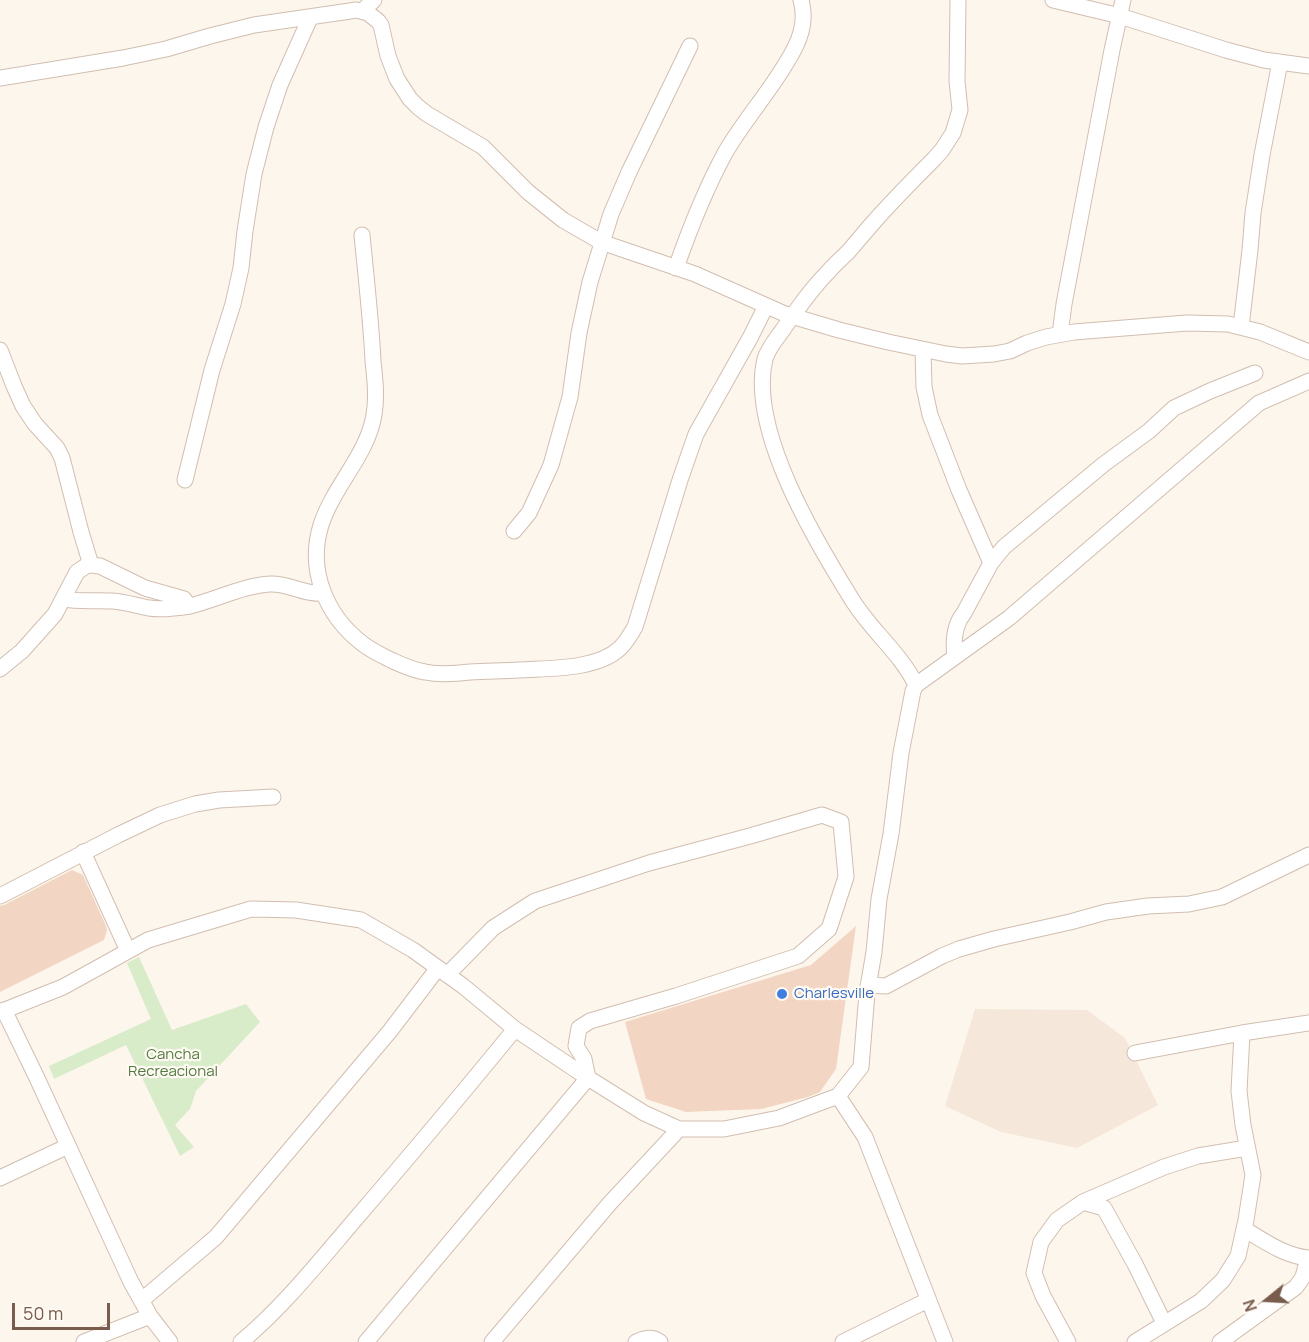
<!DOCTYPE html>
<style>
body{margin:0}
#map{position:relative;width:1309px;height:1342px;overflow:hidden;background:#fdf6ec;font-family:Manrope,sans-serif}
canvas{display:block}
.north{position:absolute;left:1237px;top:1270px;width:60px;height:60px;-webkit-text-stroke:4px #fffaf3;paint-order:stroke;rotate:252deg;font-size:16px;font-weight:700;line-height:24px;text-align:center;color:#7a5c4d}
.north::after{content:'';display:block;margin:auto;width:21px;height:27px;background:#7a5c4d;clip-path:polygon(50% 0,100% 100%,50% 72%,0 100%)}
.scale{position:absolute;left:12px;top:1303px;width:98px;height:27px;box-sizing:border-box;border:3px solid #7a5c4d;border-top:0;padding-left:8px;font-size:18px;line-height:21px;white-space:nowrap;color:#7a5c4d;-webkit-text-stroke:4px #fffaf3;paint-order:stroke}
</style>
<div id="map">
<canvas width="1309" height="1342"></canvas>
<div class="north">N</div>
<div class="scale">50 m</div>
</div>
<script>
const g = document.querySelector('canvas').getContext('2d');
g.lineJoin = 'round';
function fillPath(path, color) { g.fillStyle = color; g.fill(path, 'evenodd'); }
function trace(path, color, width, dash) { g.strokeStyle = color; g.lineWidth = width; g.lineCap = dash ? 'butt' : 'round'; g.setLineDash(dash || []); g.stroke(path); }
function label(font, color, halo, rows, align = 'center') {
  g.font = font + ' Manrope,sans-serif'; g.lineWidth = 4.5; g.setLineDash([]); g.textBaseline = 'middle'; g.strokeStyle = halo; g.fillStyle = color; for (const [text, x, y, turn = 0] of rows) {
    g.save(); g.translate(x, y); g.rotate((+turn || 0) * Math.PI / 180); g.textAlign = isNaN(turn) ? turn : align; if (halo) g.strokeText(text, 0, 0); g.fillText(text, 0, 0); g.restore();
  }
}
const residential = new Path2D(`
 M975 1009 1087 1010 1125 1038 1158 1105 1077 1148 1001 1132 945 1106Z`);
const green = new Path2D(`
 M139 957 172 1030 246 1004 260 1022 196 1091 190 1109 175 1125 194 1147 180 1156 126 1045 54 1079 49 1066 151 1019 127 963Z`);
const building = new Path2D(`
 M72 870 83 875 106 926 107 930 104 940 0 992V906L4 905Z
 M856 926 836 1069 820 1092 808 1097 761 1109 686 1112 646 1099 625 1022 811 965Z`);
const minor = new Path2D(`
 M1053 0 1120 16 1226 50 1264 60 1309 66
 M362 11 374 0
 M0 78 123 58 166 49 210 36 254 25 350 11 356 10 368 13 378 21 381 25 388 56 397 79 410 99 418 107 427 114 483 147 528 192 563 220 601 242 695 274 785 314 839 330 888 342 946 354 962 356 994 354 1010 351 1027 343 1046 337 1074 332 1187 323 1228 324 1260 332 1309 352
 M362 235C366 277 371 319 373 361 375 379 377 397 374 415 367 456 334 485 321 525 307 570 326 616 363 644 372 651 381 655 391 660 402 665 412 670 425 672 440 675 454 674 470 672 486 671 503 671 519 670 549 668 596 670 619 649 626 643 630 635 635 627L680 480 696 434 750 338 766 306
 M676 268C690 228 705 190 725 153 743 122 767 95 785 65 792 54 798 44 801 32 804 21 804 11 801 0
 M1241 327 1250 250 1253 213 1262 155 1280 62
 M1060 334 1064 304 1112 50 1123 0
 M0 350 14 386 23 406 35 424 57 448 62 458 81 532 91 565
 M923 350 924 387 930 415 959 490 991 563
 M185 480 212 370 233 304 241 268 245 231 254 174 266 127 280 85 310 18
 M514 531 529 513 551 465 570 397 579 333 590 282 611 214 629 172 690 46
 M63 599C79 602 96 600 113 601 126 602 137 606 149 608 162 610 177 608 190 606 215 600 245 585 270 584 289 583 304 595 323 593
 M955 657C953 641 954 625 964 613L991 563 1004 547 1104 464 1149 431 1174 408 1210 391 1255 373
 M0 669 22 651 55 614 77 572 86 566 91 565 100 566 145 588 184 599 189 606
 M916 685C900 652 870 630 851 598 815 540 748 429 765 359 768 348 778 337 784 328 798 308 812 288 829 271 835 264 842 258 848 252 856 243 864 233 872 224 892 201 913 180 935 158L942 150 953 133 960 110 957 81 958 0
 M83 852 128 951
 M0 896 118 835 160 815 195 804 219 800 273 797
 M868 985 886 986 942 956 959 949 994 939 1070 922 1106 912 1148 906 1189 904 1222 897 1309 855
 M4 1010 36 1076 131 1282 150 1316
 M0 1012 63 987 148 940 251 909 296 910 361 920 413 950 463 986 515 1029 588 1078 644 1113 679 1129H724L779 1118 838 1096 861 1067 867 993 874 952 879 899 891 834 901 753 913 691 916 685 1009 618 1259 403 1309 381
 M1135 1053 1242 1033 1309 1023
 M838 1096 865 1137 945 1342
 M0 1178 68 1146
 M1083 1202 1164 1167 1198 1156 1247 1148
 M1244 1229C1264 1241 1285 1256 1309 1258
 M142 1300 216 1237 390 1031 438 968
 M84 1342 150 1316 170 1342
 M241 1342C283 1307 318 1263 353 1222 408 1158 462 1094 515 1029
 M366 1342 588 1078 584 1059 576 1046 579 1028 590 1021 676 996 798 956 829 929 846 877 841 822 822 815 750 836 649 863 535 901 493 928 447 975
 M492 1342 610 1203 679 1129
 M636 1342C645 1338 652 1336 660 1342
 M843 1342 928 1300
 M1068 1342 1043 1296 1034 1273 1041 1242 1057 1220 1083 1202 1104 1208 1135 1264 1164 1323
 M1135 1342 1201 1301 1223 1280 1238 1256 1246 1220 1253 1175 1243 1125 1239 1091 1242 1033
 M1220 1342 1296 1287 1303 1277 1308 1258`);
const markers = [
 [782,994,6,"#3f7fe0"]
];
const shopNames = [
 ["Charlesville",794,994]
];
const parkNames = [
 ["Cancha",173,1055],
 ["Recreacional",173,1072]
];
fillPath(residential, '#f5e8da');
fillPath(green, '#d8ecc9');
fillPath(building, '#f3d5c3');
trace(minor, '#d1beb0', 17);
trace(minor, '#fff', 15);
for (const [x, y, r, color] of markers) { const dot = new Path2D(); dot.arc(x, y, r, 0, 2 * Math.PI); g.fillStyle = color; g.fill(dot); trace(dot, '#fffaf3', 2); }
label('15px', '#366cbe', '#fffaf3', shopNames, 'left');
label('15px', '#537a41', '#fffaf3', parkNames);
</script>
